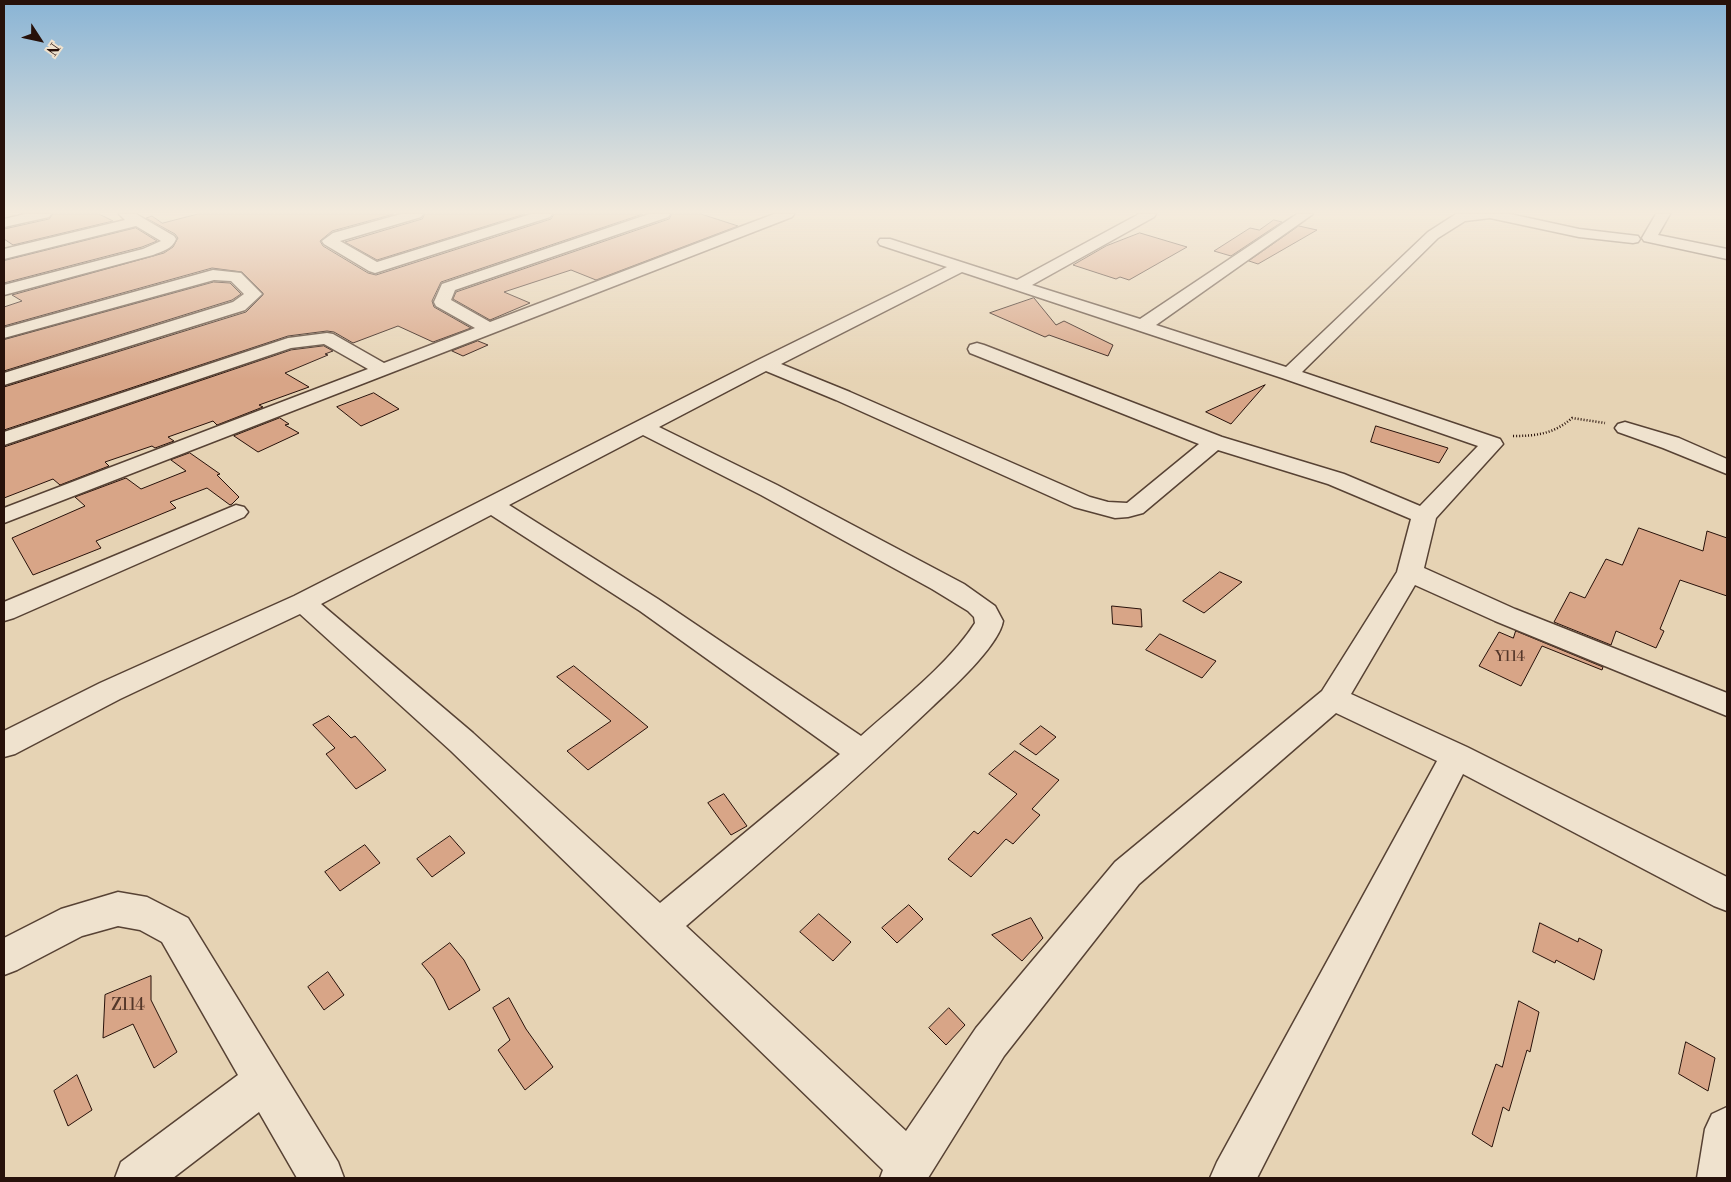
<!DOCTYPE html>
<style>
body{margin:0}
#map{position:relative;width:1731px;height:1182px;overflow:hidden;background:#e6d3b4;font-family:"Libre Bodoni",serif}
canvas{display:block}
.frame{position:absolute;inset:0;border:5px solid #27110a;pointer-events:none}
.north{position:absolute;left:15px;top:15px;width:50px;height:50px;-webkit-text-stroke:4px #efe2ce;paint-order:stroke;rotate:125deg;font-size:14px;font-weight:700;line-height:20px;text-align:center;color:#27110a}
.north::after{content:'';display:block;margin:auto;width:18px;height:22px;background:#27110a;clip-path:polygon(50% 0,100% 100%,50% 72%,0 100%)}
</style>
<div id="map">
<canvas width="1731" height="1182"></canvas>
<div class="frame"></div>
<div class="north">N</div>
</div>
<script>
const g = document.querySelector('canvas').getContext('2d');
g.lineJoin = 'round';
function fillPath(path, color) { g.fillStyle = color; g.fill(path, 'evenodd'); }
function trace(path, color, width, dash) { g.strokeStyle = color; g.lineWidth = width; g.lineCap = dash ? 'butt' : 'round'; g.setLineDash(dash || []); g.stroke(path); }
function label(font, color, halo, rows, align = 'center') {
  g.font = font + ' "Libre Bodoni",serif'; g.lineWidth = 4; g.setLineDash([]); g.textBaseline = 'middle'; g.strokeStyle = halo; g.fillStyle = color; for (const [text, x, y, turn = 0] of rows) {
    g.save(); g.translate(x, y); g.rotate((+turn || 0) * Math.PI / 180); g.textAlign = isNaN(turn) ? turn : align; if (halo) g.strokeText(text, 0, 0); g.fillText(text, 0, 0); g.restore();
  }
}
const building = new Path2D(`
 M53 214H99L113 221 13 245 4 239V229L49 219Z
 M198 214H394L332 231 320 241 323 246 368 273 376 275 551 219 554 214H643L441 282 432 301 434 307 471 328 433 342 398 326 353 343 334 332 327 331 288 336 4 430V387L246 312 263 295V293L242 272 212 268 4 326V307L22 301 12 295 164 253 173 247 178 238 175 234 146 218 152 216 162 223Z
 M425 214H525L377 260 345 242 422 219Z
 M672 214H701L738 226 596 280 571 270 504 292 530 303 490 320 453 299 456 292 669 219Z
 M1274 220 1282 222 1231 256 1214 251 1250 228 1259 230Z
 M1299 226 1317 230 1258 264 1249 261Z
 M136 228 157 241 142 247 4 283V261Z
 M1140 233 1187 247 1129 280 1120 277 1116 279 1073 265 1106 246Z
 M214 282 230 283 241 294 232 300 4 371V340Z
 M1034 298 1056 325 1064 321 1113 345 1108 356 1049 335 1045 337 990 313Z
 M478 341 488 345 463 356 452 351Z
 M324 346 333 351 325 354 328 355 285 373 309 387 259 405 263 407 217 425 213 421 168 437 174 441 155 448 152 446 105 462 109 466 60 485 53 479 4 498V447L291 350Z
 M1265 385 1231 424 1206 412Z
 M374 393 399 409 361 426 337 407Z
 M280 418 289 424 285 425 299 433 258 452 234 436Z
 M1376 426 1448 448 1439 463 1371 442Z
 M190 453 220 474 217 475 239 497 232 504 230 505 207 488 170 502 176 508 96 541 101 548 33 575 12 538 85 506 75 497 126 478 141 489 186 471 171 460Z
 M1639 528 1703 551 1707 531 1727 538V596L1680 580 1660 629 1664 631 1656 648 1616 631 1611 645 1554 622 1570 592 1585 598 1606 559 1622 565Z
 M1220 572 1242 582 1204 613 1183 601Z
 M1112 606 1141 609 1142 627 1113 624Z
 M1516 631 1603 667 1602 670 1542 646 1521 686 1479 666 1499 632 1513 638Z
 M1160 634 1216 661 1202 678 1146 650Z
 M574 666 648 727 588 770 567 751 611 721 557 677Z
 M329 716 351 738 355 736 386 770 356 789 326 754 335 748 313 725Z
 M1041 726 1056 737 1036 755 1020 744Z
 M1015 751 1059 780 1032 809 1040 815 1013 844 1006 839 971 877 948 859 974 831 978 834 1017 794 989 774Z
 M724 794 747 826 731 835 708 803Z
 M450 836 465 853 432 877 417 859Z
 M365 845 380 863 340 891 325 872Z
 M909 905 923 919 897 943 882 928Z
 M819 914 851 942 833 961 800 932Z
 M1031 918 1043 938 1022 961 992 935Z
 M1540 923 1578 942 1579 938 1602 950 1594 980 1556 960 1555 963 1533 952Z
 M450 943 464 960 480 990 449 1010 434 979 422 964Z
 M328 972 344 995 324 1010 308 987Z
 M151 976V1000L177 1052 154 1068 133 1024 103 1038 105 995Z
 M509 998 526 1029 553 1067 525 1090 498 1050 510 1040 493 1008Z
 M1519 1001 1539 1012 1530 1052 1527 1050 1509 1111 1503 1107 1492 1147 1472 1134 1496 1064 1502 1067Z
 M949 1008 965 1025 946 1045 929 1028Z
 M1686 1042 1715 1058 1708 1091 1679 1074Z
 M77 1075 92 1110 68 1126 54 1091Z`);
const path = new Path2D(`
 M1513 436C1536 436 1554 434 1572 418L1605 423`);
const street = new Path2D(`
 M25 214H51L49 217 4 227V219Z
 M119 214H136L174 236 176 239C172 249 163 251 153 255L4 295V285L143 249 161 241 136 226 4 259V249L125 220Z
 M401 214H423L421 217 340 241 377 262 531 214H552L550 217 375 273 369 271 324 244 322 241 333 233Z
 M649 214H670L668 217 455 290 451 300 490 322 774 214H794L792 217 4 523V508L368 369 324 344 291 348 4 445V432L288 338 327 333 333 334 384 363 475 328 436 306 434 302 442 284Z
 M1139 214H1156L1154 217 1032 285 1140 319 1297 214H1313L1156 325 1286 367 1428 232 1456 214H1510L1579 229 1638 236 1640 239 1638 242 1633 243 1579 237 1490 218 1465 221 1438 238 1302 372 1500 439 1503 444 1436 518 1424 568 1515 609 1727 693V716L1495 621 1415 585 1351 694 1467 747 1727 877V911L1714 906 1463 774 1257 1178H1210L1217 1162 1437 761 1336 713 1139 884 1004 1056 928 1178H880L883 1170 451 751 300 614 120 699 15 754 4 757V731L100 683 294 596 758 360 947 267 880 245 878 242 880 239H890L1017 280ZM962 272 1282 378 1478 446 1420 506 1344 474 1222 437 984 345 977 343 970 345 968 349 970 353 1199 444 1127 503 1108 502 1090 497 850 392 781 364ZM766 371 836 400 1074 507 1115 518 1128 517 1143 513 1218 450 1328 484 1411 519 1397 572 1322 691 1115 862 976 1028 906 1131 686 926C769 855 852 783 931 708 950 690 999 646 1003 621L995 606 964 584 777 485 659 427ZM643 435 761 495 932 589 968 611 974 617 975 623C949 664 898 703 861 736L658 599 509 505ZM491 515 640 611 840 754 660 903 473 733 321 604Z
 M1656 214H1670L1658 235 1727 249V259L1644 241 1642 238Z
 M213 270 241 273 262 294 245 310 4 385V373L233 302 244 294 231 281 214 280 4 338V328Z
 M1625 422 1679 438 1727 459V474L1663 448 1618 432 1615 428 1618 424Z
 M236 505 244 507 248 512 244 517 14 618 4 621V602Z
 M118 892 147 897 188 918 338 1162 344 1178H297L259 1112 173 1178H115L121 1162 238 1075 162 942 140 930 118 926 82 936 17 970 4 975V938L61 909Z
 M1727 1107V1178H1697L1705 1129 1712 1114Z`);
const numberNames = [
 ["Y114",1510,658]
];
const nearNumbernames = [
 ["Z114",128,1006]
];
fillPath(building, '#d8a587');
trace(building, '#27110a', 1);
trace(street, '#574234', 3);
trace(path, '#27110a', 2.5, [1, 2]);
fillPath(street, '#efe2ce');
const sky = g.createLinearGradient(0, 0, 0, 379);
sky.addColorStop(0, '#89b4d5');
sky.addColorStop(0.56, '#f4ebdd');
sky.addColorStop(1, '#f4ebdd00');
g.fillStyle = sky;
g.fillRect(0, 0, 1731, 379);
label('14px', '#533629', null, numberNames);
label('16px', '#533629', null, nearNumbernames);
</script>
